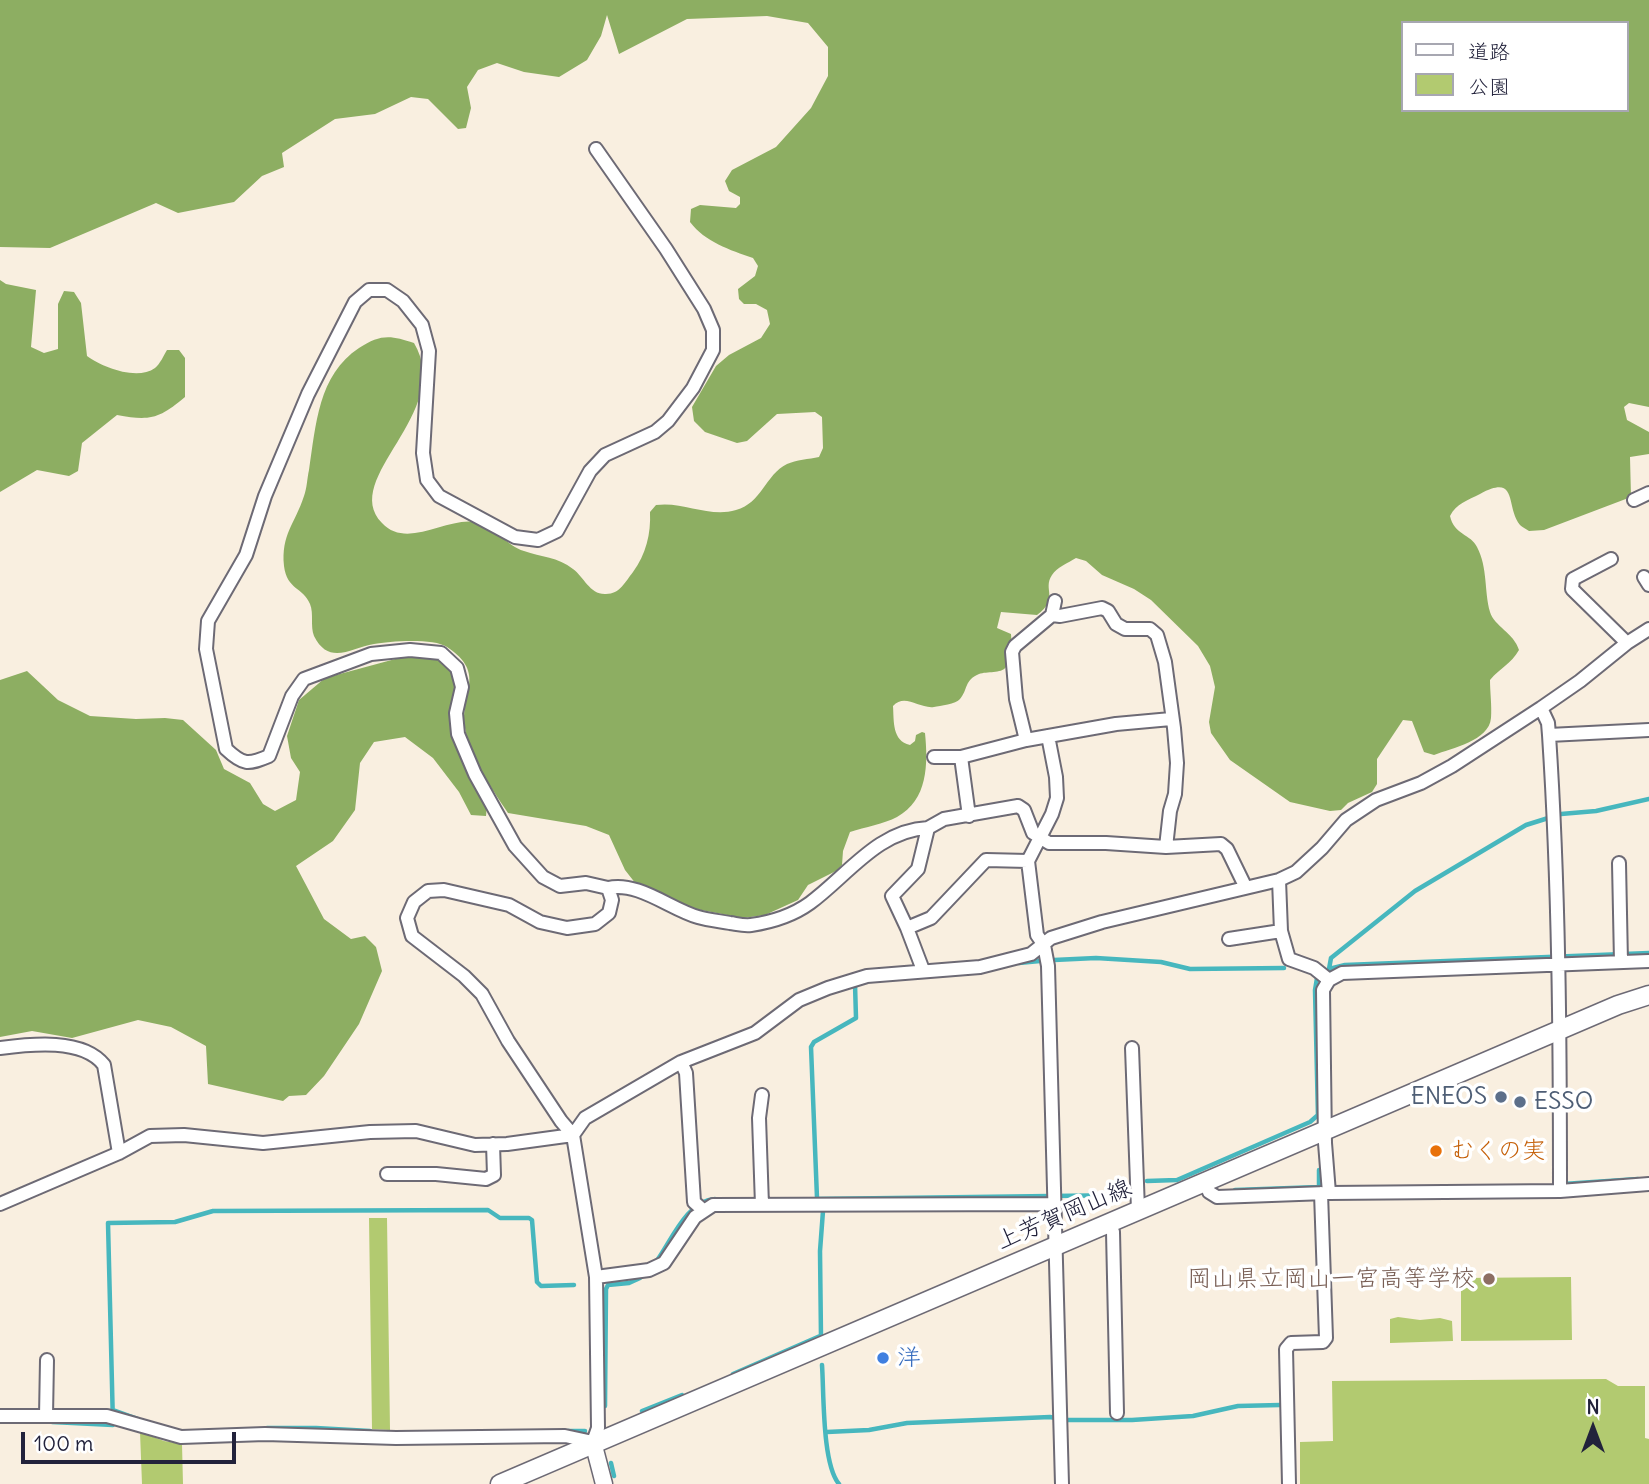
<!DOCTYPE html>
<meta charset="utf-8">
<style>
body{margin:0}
#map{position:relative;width:1649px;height:1484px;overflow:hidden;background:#f9efe0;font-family:Delius,"Klee One",sans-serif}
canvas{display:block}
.legend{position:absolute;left:1401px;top:21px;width:228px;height:91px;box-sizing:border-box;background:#fff;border:2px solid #a7a7b1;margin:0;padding:9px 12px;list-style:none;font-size:21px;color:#22223b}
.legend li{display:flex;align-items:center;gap:14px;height:35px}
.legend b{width:35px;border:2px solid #a7a7b1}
.north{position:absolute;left:1558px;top:1393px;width:70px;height:70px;-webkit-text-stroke:5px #fff;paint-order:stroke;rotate:0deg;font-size:19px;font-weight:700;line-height:28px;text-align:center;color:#22223b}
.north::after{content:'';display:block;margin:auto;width:24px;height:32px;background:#22223b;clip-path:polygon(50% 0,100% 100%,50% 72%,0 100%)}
.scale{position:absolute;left:21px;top:1432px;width:215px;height:32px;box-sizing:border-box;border:4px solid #22223b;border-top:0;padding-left:9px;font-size:21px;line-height:24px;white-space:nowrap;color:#22223b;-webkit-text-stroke:5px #fff;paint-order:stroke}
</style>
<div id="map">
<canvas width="1649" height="1484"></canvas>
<ul class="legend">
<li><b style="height:9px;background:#fff"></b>道路</li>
<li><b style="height:19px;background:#b2ca70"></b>公園</li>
</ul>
<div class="north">N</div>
<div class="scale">100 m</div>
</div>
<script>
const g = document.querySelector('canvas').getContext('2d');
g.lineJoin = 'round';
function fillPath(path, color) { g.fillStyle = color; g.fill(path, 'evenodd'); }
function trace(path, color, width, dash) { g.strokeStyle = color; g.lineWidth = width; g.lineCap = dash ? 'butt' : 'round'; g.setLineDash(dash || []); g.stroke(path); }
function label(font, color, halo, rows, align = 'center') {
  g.font = font + ' Delius,"Klee One",sans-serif'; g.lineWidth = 7; g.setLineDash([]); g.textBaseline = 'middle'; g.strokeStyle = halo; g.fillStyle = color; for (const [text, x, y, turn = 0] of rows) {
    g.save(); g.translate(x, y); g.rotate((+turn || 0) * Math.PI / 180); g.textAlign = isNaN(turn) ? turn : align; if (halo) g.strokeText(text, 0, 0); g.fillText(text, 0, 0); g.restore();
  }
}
const green = new Path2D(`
 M369 1218H387L390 1430 372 1429Z
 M1571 1277 1572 1340 1461 1341V1278Z
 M1398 1317 1420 1320 1440 1318 1452 1321 1453 1341 1390 1343V1319Z
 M1606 1379 1618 1386H1645V1438L1649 1439V1484H1300V1442L1333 1441 1332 1381Z
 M140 1432 164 1441 182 1444 183 1484H142Z`);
const forest = new Path2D(`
 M0 0H1649V407L1629 403 1624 407 1627 420 1649 432V454L1630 457 1631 497 1544 530 1529 531C1526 529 1522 527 1520 525 1505 507 1519 473 1480 494 1468 500 1456 504 1450 516 1454 535 1471 534 1477 547 1488 568 1484 591 1490 612 1494 626 1514 633 1519 650 1511 664 1500 668 1490 680 1490 692 1492 706 1491 718 1489 741 1452 748 1434 755L1424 752 1412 721 1403 720 1377 759V784L1372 792 1348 803 1341 810 1330 811 1290 802 1230 760 1211 733 1209 722 1215 687 1210 666 1198 646 1151 600 1134 589 1102 575 1086 561 1076 558C1068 563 1057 567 1052 575 1042 590 1060 598 1037 615L1001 612 997 628 1011 634C1012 643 1010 659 1006 667 1001 674 987 671 979 674 964 680 968 690 960 699 956 704 940 706 934 707 919 709 905 693 893 706 894 721 892 741 910 745L915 741 916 735 922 732 925 733C928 764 928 800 897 817 884 824 865 827 850 832L843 851 842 865 836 871 808 885 798 900 765 915 743 918 696 909 636 884 625 870 609 835 586 826 508 813C491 787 470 759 465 728 459 694 488 674 447 647 434 638 390 641 374 644 351 648 329 666 314 636 310 626 314 614 310 604 303 587 287 590 284 566 281 534 295 524 304 496 307 488 307 479 309 470 316 425 318 375 359 348 380 334 391 335 414 343 455 413 339 478 382 523 408 551 450 514 479 523 496 528 507 546 524 551 541 557 558 557 573 569 584 577 590 595 606 594 620 594 625 582 633 572 646 554 651 534 650 512L656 505C683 501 709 518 736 510 762 503 765 475 787 464 796 460 809 459 819 457L823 448 822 417 815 412 777 414 747 441 737 443 705 432 694 421 692 407 716 366 729 355 761 338 770 324 767 310 756 304H744L739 299 738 289 755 276 758 266 753 258C730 250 705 242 690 222L691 209 700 205 736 208 740 204V197L729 191 725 181 732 170 776 147 811 108 828 76V47L808 23 767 16 687 19 619 54 607 15 601 36 587 60 559 77 524 72 497 63 478 70 467 87 471 108 466 128 458 129 428 99 411 97 375 114 335 119 282 153 284 167 262 176 234 202 178 213 156 203 50 248 0 247ZM1402 23H1626V110H1402Z
 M0 280 6 284 36 290 31 347 44 353 58 349V304L64 291 74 292 81 303 87 356C102 367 137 381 155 368 160 364 164 355 167 350H179L185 358V397C159 419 150 421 117 415L82 443 78 471 69 476 37 470 0 492Z
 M399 658H436L453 671 457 687 452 712 487 804 486 816 471 815 459 792 433 758 405 737 374 742 360 763 355 810 333 841 296 866 324 919 351 939 365 936 376 947 382 971 359 1024 324 1076 306 1095 289 1096 283 1101 208 1084 206 1046 171 1027 138 1020 72 1038 32 1031 0 1037V680L27 671 58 700 90 716 136 719 165 718 183 720 216 750 224 769 250 783 263 804 275 811 296 800 300 772 291 758 287 736 299 700 325 678Z`);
const stream = new Path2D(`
 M1649 799 1596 811 1561 814 1526 825 1415 891 1331 958 1329 969 1345 965 1649 953
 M1054 960 1096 958 1161 962 1190 969 1284 968
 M1019 963 1040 961
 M1317 978 1315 990 1318 1117
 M1147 1181 1177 1180 1310 1122 1318 1115
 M1563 1184 1638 1179
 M1235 1190 1319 1187V1170
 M817 1198 811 1047 814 1042 856 1018 855 984 858 983
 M815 1199 1129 1195
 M658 1259C672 1239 688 1200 715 1199
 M821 1338 820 1251 823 1211
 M822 1365C824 1393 822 1464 839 1484
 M733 1374 820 1336
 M605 1406 606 1289 608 1285 629 1283 640 1278
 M113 1410 138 1419
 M642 1411 682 1395
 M52 1422 113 1425 108 1223 175 1222 213 1211 488 1210 500 1218H529L532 1220 537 1282 541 1286 574 1285
 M267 1428H316L370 1431
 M568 1431H585
 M827 1432 869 1430 907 1423 1050 1417 1066 1420H1132L1193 1416 1238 1406 1280 1405
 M611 1463 614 1476`);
const minor = new Path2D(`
 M1634 500 1649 493
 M1611 559 1573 579 1572 589 1627 643
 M1644 577 1649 585
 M1052 615 1060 616 1102 608 1108 611 1116 624 1125 629H1150L1157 635 1165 662 1174 728 1177 763 1175 794 1170 811 1166 847
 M1541 708 1548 723 1549 735C1559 887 1560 1039 1560 1191
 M1549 735 1649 730
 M1048 736 1056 777 1057 798 1052 814 1028 861 1037 935 1044 945 1048 966 1062 1484
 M1026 740 1016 699 1012 652 1015 646 1052 615 1055 601
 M934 757H961L1026 740 1116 724 1171 719
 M961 757 969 816
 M1619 863 1621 962
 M1279 880 1281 931 1289 959 1314 968 1329 980
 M608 888C638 881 670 909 698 917 708 920 719 921 730 923 737 924 744 926 751 925 772 922 792 916 810 903 847 876 878 830 928 828
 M907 928 931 918 986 860 1028 861
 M1229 939 1281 931
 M1649 961 1342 973 1329 980 1323 990 1325 1143 1329 1193 1560 1191 1649 1184
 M923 970 907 928 892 896 918 869 928 828 944 819 1018 806 1024 810 1033 833 1049 843H1106L1166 847 1221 844 1227 849 1245 886
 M0 1048C31 1044 83 1038 104 1065L119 1153
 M1132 1048 1138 1210
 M681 1062 686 1073 694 1202 703 1210
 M387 1174H436L486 1179 494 1175 493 1144
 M1206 1182 1209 1192 1217 1197 1326 1193
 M0 1204 119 1153 150 1136 184 1135 263 1143 370 1132 416 1131 475 1145 507 1144 573 1135 585 1118 681 1062 755 1033 799 1000 828 988 867 976 980 967 1031 954 1051 938 1102 922 1279 880 1296 872 1322 848 1346 820 1376 800 1421 783 1452 766 1541 708 1580 681 1627 643 1649 629
 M762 1205 759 1118 762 1095
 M1108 1223 1113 1232 1117 1413
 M596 1277 649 1270 664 1263 695 1217 713 1205 1054 1204
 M0 1416H107L181 1437 265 1434 396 1438 565 1436 593 1442 598 1428 596 1277 573 1135 561 1121 508 1041 482 994 464 976 412 936 407 918 414 902 428 891 444 890 509 905 540 922 567 928 595 924 609 913 612 900 608 888 586 883 560 886 543 877 515 846 475 774 458 734 456 713 462 687 457 668 441 653 410 650 371 654 304 679 292 696 269 756C248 765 243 765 226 749L206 649 208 621 246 555 265 496 308 394 355 302 369 290H387L403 301 422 325 429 351 423 453 427 480 439 496 515 537 538 540 557 531 590 471 605 455 655 432 668 421 693 388 713 350V330L704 309 666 249 596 149
 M46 1416 47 1360
 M1289 1484 1286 1349 1291 1343 1323 1342 1326 1338 1321 1193`);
const tertiary = new Path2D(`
 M593 1442 604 1484`);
const secondary = new Path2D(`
 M500 1484 1618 1005 1649 995`);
const markers = [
 [1501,1097,7,"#5c6f8a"],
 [1520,1102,7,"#5c6f8a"],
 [1436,1151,7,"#e8710a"],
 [1489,1279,7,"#8d6e63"],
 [883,1358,7,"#3f7fe0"]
];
const serviceNames = [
 ["ENEOS",1487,1097],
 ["ESSO",1534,1102,"left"]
];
const foodNames = [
 ["むくの実",1450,1151]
];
const streetNames = [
 ["上芳賀岡山線",1064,1215,-23]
];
const educationNames = [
 ["岡山県立岡山一宮高等学校",1475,1279]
];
const shopNames = [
 ["洋",897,1358]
];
fillPath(green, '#b2ca70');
fillPath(forest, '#8dae62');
trace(stream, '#47b7be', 4.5);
trace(minor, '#6d6a75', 16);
trace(tertiary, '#6d6a75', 19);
trace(secondary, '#6d6a75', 21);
trace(minor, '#fff', 12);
trace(tertiary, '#fff', 16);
trace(secondary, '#fff', 18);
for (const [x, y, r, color] of markers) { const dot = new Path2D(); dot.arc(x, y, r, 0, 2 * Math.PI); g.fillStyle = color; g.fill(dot); trace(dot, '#fff', 2.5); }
label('24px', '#4e5e75', '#fff', serviceNames, 'right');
label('24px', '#c56008', '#fff', foodNames, 'left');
label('24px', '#22223b', '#fff', streetNames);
label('24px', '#785e54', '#fff', educationNames, 'right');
label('24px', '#366cbe', '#fff', shopNames, 'left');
</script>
